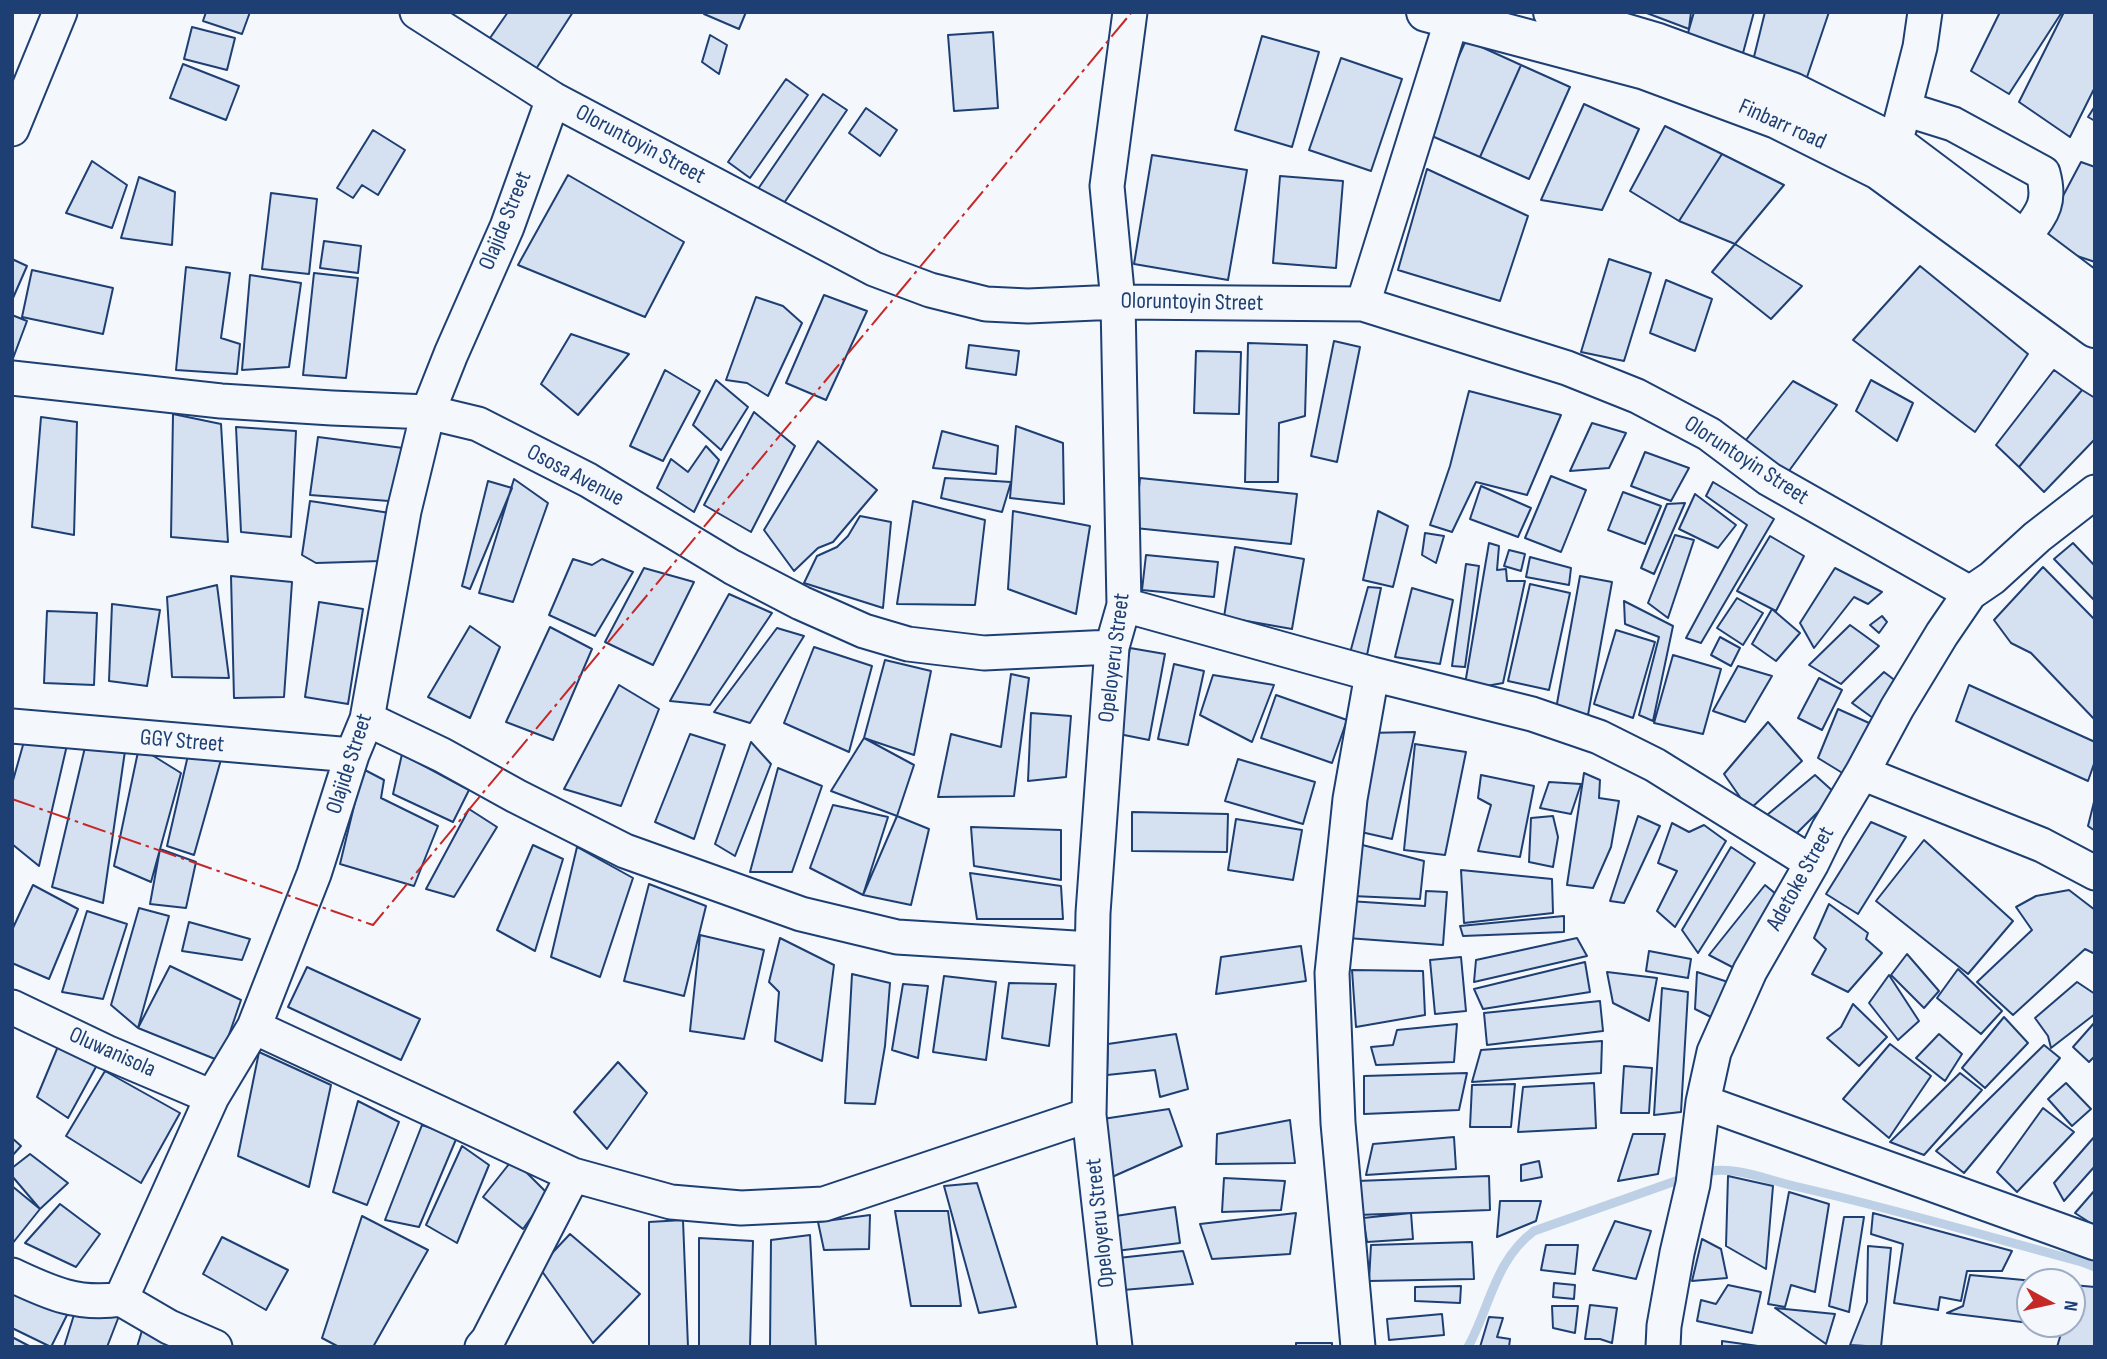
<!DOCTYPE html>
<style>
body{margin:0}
#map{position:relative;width:2107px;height:1359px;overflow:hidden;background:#f4f7fb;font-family:"Sofia Sans Condensed",sans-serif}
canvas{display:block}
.frame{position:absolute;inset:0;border:14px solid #1d3f73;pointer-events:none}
.north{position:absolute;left:2016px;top:1268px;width:70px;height:70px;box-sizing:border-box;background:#f4f7fb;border:2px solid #9eadc5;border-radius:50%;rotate:98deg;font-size:19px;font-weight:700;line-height:28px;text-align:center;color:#1d3f73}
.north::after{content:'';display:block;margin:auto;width:24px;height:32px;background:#c62828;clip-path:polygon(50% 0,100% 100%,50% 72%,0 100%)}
</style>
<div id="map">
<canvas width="2107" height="1359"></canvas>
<div class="frame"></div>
<div class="north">N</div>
</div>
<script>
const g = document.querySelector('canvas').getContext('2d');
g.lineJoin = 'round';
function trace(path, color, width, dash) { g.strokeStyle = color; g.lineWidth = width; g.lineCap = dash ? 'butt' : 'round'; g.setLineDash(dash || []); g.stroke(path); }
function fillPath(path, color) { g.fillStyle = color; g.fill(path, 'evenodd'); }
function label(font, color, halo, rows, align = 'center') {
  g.font = font + ' "Sofia Sans Condensed",sans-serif'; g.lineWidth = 5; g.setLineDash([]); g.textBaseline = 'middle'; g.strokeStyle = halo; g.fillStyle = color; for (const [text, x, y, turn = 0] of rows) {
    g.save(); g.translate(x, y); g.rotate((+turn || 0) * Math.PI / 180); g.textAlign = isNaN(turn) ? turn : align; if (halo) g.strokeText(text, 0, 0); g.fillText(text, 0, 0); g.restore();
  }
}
const stream = new Path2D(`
 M1700 1173C1729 1164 1765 1179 1794 1186 1891 1208 1986 1236 2082 1262L2095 1267
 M1468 1347C1490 1307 1495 1260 1534 1231L1687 1177`);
const building = new Path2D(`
 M206 12H250L242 34 203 21Z
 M508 12H573L536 69 490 38Z
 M705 12H746L739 29 704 14Z
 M1644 12H1691L1689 29Z
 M1694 12H1754L1739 68 1684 47Z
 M1765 12H1829L1803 89 1750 73Z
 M2000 12H2062L2009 94 1971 71Z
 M2064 12 2095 13V87L2070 137 2019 102Z
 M192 27 235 38 227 70 184 59Z
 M993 32 998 108 954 111 948 35Z
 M710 35 727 45 719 74 702 62Z
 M1262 36 1319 52 1292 147 1235 130Z
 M1466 40 1521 65 1480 157 1425 133Z
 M1341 58 1402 79 1371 171 1309 150Z
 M183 64 239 86 226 120 170 98Z
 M1521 65 1570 87 1529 179 1480 157Z
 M786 79 808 95 750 178 728 162Z
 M823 94 847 110 782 206 758 189Z
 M1584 104 1639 129 1602 210 1541 200Z
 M2095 106V121L2088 117Z
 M866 108 897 130 880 156 849 133Z
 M1665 126 1722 154 1679 221 1630 191Z
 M373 130 405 150 378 195 362 185 353 198 337 188Z
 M1722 154 1784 185 1735 244 1679 221Z
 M1152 155 1247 170 1228 280 1134 264Z
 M92 161 127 185 112 228 66 213Z
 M2081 162 2095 167V262L2038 243Z
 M1427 169 1528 216 1500 301 1398 270Z
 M568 175 684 242 645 317 518 265Z
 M1280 176 1343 181 1336 268 1273 263Z
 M139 177 175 192 172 245 121 238Z
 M271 193 317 199 309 274 262 269Z
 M324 241 361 246 358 273 320 268Z
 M1735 244 1802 286 1771 319 1712 272Z
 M12 259 27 266 13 298 12 297Z
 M1609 259 1651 273 1624 361 1581 352Z
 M1920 266 2028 354 1975 432 1853 340Z
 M186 267 230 273 221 338 240 344 237 374 176 370Z
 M32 270 113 288 103 334 22 317Z
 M314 273 358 278 346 378 303 375Z
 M250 275 301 283 289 367 242 370Z
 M1666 280 1712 299 1695 351 1650 333Z
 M824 295 867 311 826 400 786 383Z
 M756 297 783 306 802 323 768 396 747 383 726 380Z
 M12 315 27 321 12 361Z
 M571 334 629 354 578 415 541 384Z
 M1334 341 1360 347 1337 462 1311 456Z
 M1248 343 1307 345 1305 416 1279 423 1278 482H1245Z
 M969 345 1019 351 1016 375 966 368Z
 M1196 351 1241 352 1239 414 1194 413Z
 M665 370 700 391 663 461 630 446Z
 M2054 370 2082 390 2019 467 1996 445Z
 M716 380 748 407 721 450 693 425Z
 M1871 380 1913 403 1897 441 1856 411Z
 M1793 381 1837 405 1786 475 1742 445Z
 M2082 390 2095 398V439L2044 492 2019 467Z
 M1469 391 1561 415 1527 495 1476 482 1452 532 1430 525 1450 466Z
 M754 412 795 446 751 532 704 505Z
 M173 414 221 424 228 542 171 537Z
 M41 417 77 422 74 535 32 527Z
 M1592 423 1626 433 1609 468 1570 471Z
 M1016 426 1063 443 1064 504 1010 498Z
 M236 427 296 431 291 537 241 532Z
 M942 431 998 446 996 474 933 468Z
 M318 437 403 448 389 501 310 495Z
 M818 441 877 490 833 542 818 548 794 571 764 530Z
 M706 446 719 460 694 512 657 488 671 459 688 472Z
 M1645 452 1689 468 1671 501 1631 486Z
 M1551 476 1586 490 1561 552 1525 538Z
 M945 478 1011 482 1002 512 941 498Z
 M1140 478 1297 494 1291 544 1135 528Z
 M514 479 548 503 513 602 479 593Z
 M488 481 512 488 470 589 462 586Z
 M1713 482 1774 519 1701 643 1686 638 1747 525 1706 496Z
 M1481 486 1531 508 1518 537 1470 519Z
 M1623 492 1661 506 1645 544 1608 530Z
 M1695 494 1736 525 1718 548 1679 529Z
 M310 501 390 513 381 561 316 563 302 555Z
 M913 501 985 520 975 605 897 604Z
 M1685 503 1654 574 1641 568 1667 504Z
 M1013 511 1090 526 1076 614 1008 589Z
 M1378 511 1408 526 1393 587 1363 580Z
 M860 516 891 522 883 608 804 583 817 556 837 547 848 536Z
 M1425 533 1444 536 1436 563 1422 555Z
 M1675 535 1694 540 1668 618 1648 603Z
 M1770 536 1804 556 1776 611 1737 591Z
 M1489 543 1499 546 1497 570 1506 569 1507 581H1525L1503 683 1464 690Z
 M2073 543 2095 566V601L2054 559Z
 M1235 547 1304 559 1292 629 1224 617Z
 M1509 550 1525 554 1521 571 1504 566Z
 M1146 555 1218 562 1214 597 1142 590Z
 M1530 557 1571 568 1569 585 1526 577Z
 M573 559 592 565 602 559 633 572 595 636 549 615Z
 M1466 564 1479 566 1465 667 1452 666Z
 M2043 567 2095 620V720L2031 653 2011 643 1994 620Z
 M644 568 694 582 653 665 605 642Z
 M1835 568 1882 592 1868 604 1854 597 1814 648 1800 623Z
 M231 576 292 582 284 697 234 698Z
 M1580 576 1612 582 1588 715 1556 709Z
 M1530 584 1570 593 1549 690 1508 681Z
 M217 585 229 678 172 677 167 597Z
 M1368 587 1381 588 1367 655 1350 653Z
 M1412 588 1453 600 1440 664 1395 657Z
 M729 594 772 613 710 705 670 701Z
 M1737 598 1763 613 1743 645 1717 628Z
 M1624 601 1673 626 1653 721 1639 715 1659 637 1625 624Z
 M319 602 363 609 348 704 305 697Z
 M112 604 160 610 147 686 109 681Z
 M1772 609 1800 633 1776 661 1752 644Z
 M47 611 97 613 94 685 44 683Z
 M1882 616 1887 622 1879 633 1870 625Z
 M1850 625 1879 646 1841 684 1809 665Z
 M470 626 500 647 470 718 428 697Z
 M550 627 592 649 553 740 506 722Z
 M777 628 804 636 750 723 714 712Z
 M1616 630 1655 642 1633 718 1594 704Z
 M1720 637 1740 648 1731 666 1711 655Z
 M814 647 872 666 849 752 784 723Z
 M1130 648 1165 654 1149 740 1114 733Z
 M1673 655 1721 669 1703 734 1654 723Z
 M885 660 931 671 914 755 864 738Z
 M1174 664 1204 671 1188 745 1158 739Z
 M1738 666 1772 676 1745 722 1713 711Z
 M1884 672 1901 685 1873 718 1852 703Z
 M1011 674 1029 678 1014 796 938 797 951 734 1001 747Z
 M1213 675 1274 685 1252 742 1200 715Z
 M1819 678 1842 690 1822 730 1798 718Z
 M619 685 659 709 621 806 564 789Z
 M1969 685 2095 742V761L2088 781 1956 721Z
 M1276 695 1347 720 1332 763 1261 738Z
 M1838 709 1878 727 1849 777 1818 758Z
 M1031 713 1071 716 1066 777 1028 781Z
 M1768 722 1802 761 1749 810 1724 774Z
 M1415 732 1392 839 1352 830 1366 733Z
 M690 734 725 745 694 839 655 822Z
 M25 738 67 745 39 866 12 844V784Z
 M864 738 914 765 897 816 831 791Z
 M751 742 771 764 735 856 715 844Z
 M86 743 125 751 103 903 52 887Z
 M1415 744 1466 752 1445 855 1404 850Z
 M139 747 181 773 151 882 114 866Z
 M189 751 222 756 194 855 167 846Z
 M402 754 469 790 453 822 393 794Z
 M1238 759 1315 782 1303 824 1225 801Z
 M778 768 822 786 792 872H750Z
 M363 769 384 780 381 798 438 826 414 886 340 864Z
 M1584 773 1600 780 1599 798 1619 801 1611 847 1593 888 1567 885Z
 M1481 775 1534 786 1520 857 1478 851 1491 805 1478 798Z
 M1815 775 1836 794 1790 840 1761 820Z
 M1549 782 1581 784 1571 814 1540 808Z
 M2095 798V831L2088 826Z
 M833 805 888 817 863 895 810 868Z
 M469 809 497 827 454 897 426 889Z
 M1132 812 1228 814 1227 852 1132 851Z
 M897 816 929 829 911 905 863 895Z
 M1553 816 1558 837 1553 867 1529 862 1531 818Z
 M1638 816 1660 826 1624 903 1610 901Z
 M1236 819 1302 830 1293 880 1228 870Z
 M1871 822 1906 837 1858 914 1826 894Z
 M1672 823 1689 832 1704 825 1726 841 1675 927 1657 911 1677 871 1658 863Z
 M971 827 1061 830V880L974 866Z
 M1924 840 2013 921 1968 974 1876 901Z
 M1351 842 1424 861 1420 899 1352 896Z
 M533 845 563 859 535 951 497 930Z
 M577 847 633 878 600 977 551 957Z
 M1731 847 1755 863 1698 953 1682 930Z
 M160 849 196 862 186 908 150 904Z
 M1461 870 1552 879 1553 913 1464 923Z
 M970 873 1061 886 1063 919H977Z
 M649 884 706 906 684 996 624 981Z
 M33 885 78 909 49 979 12 963V930Z
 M1765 885 1782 899 1736 969 1709 955Z
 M2069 890 2095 910V954L2085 949 2013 1015 1977 982 2032 930 2016 907 2036 896Z
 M1426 891 1447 892 1443 945 1347 938 1349 901 1425 906Z
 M1829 904 1868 933 1866 939 1882 953 1848 992 1812 974 1826 949 1814 938Z
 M139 908 169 916 138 1028 111 1005Z
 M87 911 127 924 103 999 62 992Z
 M1564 916V932L1463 936 1460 926Z
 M189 922 250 939 242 960 182 951Z
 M700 935 764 950 744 1039 690 1031Z
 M780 938 834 965 822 1061 775 1041 779 992 769 982Z
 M1577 938 1587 956 1474 982 1476 960Z
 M1301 946 1306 981 1216 994 1221 957Z
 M1649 951 1691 959 1688 978 1646 971Z
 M1907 954 1939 991 1924 1008 1891 975Z
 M1461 957 1466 1011 1435 1014 1430 960Z
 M1585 962 1590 992 1483 1009 1474 989Z
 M170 966 241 1000 220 1061 138 1028Z
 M307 967 420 1019 401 1060 288 1007Z
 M1958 969 2002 1011 1981 1034 1937 998Z
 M1352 970 1423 971 1425 1015 1356 1027Z
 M1607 972 1657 978 1649 1021 1613 1003Z
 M1697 972 1728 982 1711 1017 1695 1009Z
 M852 974 890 983 885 1046 875 1104 845 1103Z
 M1889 975 1919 1021 1898 1040 1869 1003Z
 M944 976 996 982 986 1060 933 1052Z
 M2077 982 2095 994V1014L2051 1048 2048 1036 2035 1018Z
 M1009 983 1056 984 1049 1046 1002 1038Z
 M903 984 928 986 918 1058 892 1050Z
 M1662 988 1688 992 1681 1112 1654 1115Z
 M1600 1001 1603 1031 1487 1045 1484 1013Z
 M1853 1004 1887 1037 1859 1066 1827 1038 1841 1027Z
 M2004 1017 2028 1043 1985 1088 1962 1068Z
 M2095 1022V1056L2089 1062 2073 1047Z
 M1457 1024 1454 1062 1376 1065 1371 1047 1393 1045 1397 1030Z
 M1176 1034 1188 1089 1160 1097 1155 1070 1107 1075 1108 1044Z
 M1939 1034 1962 1054 1945 1081 1916 1058Z
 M1602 1041 1601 1073 1472 1082 1481 1050Z
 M59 1044 103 1054 68 1118 37 1097Z
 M1890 1044 1931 1076 1889 1138 1843 1099Z
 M2044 1045 2060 1058 1964 1173 1936 1151Z
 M259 1052 331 1085 309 1187 238 1156Z
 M618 1062 647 1093 607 1149 574 1112Z
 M1624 1066 1652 1068 1649 1113H1621Z
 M105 1071 180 1113 141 1183 66 1136Z
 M1467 1073 1459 1110 1364 1114V1076Z
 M1960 1073 1982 1090 1924 1155 1890 1142Z
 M1594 1083 1596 1128 1518 1132 1523 1087Z
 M2066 1083 2091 1109 2072 1126 2048 1099Z
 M1515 1084 1511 1127H1470L1472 1085Z
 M358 1101 399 1122 367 1205 333 1192Z
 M2043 1108 2074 1132 2017 1192 1997 1172Z
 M1169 1109 1182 1146 1112 1177 1096 1120Z
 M1290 1120 1295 1163 1216 1164 1217 1134Z
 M422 1125 457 1137 419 1227 385 1220Z
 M1633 1134H1665L1658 1174 1618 1181Z
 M2095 1136V1166L2064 1201 2054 1183Z
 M1454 1137 1456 1169 1366 1175 1373 1144Z
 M12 1138 21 1146 12 1156Z
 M462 1146 489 1165 457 1243 426 1225Z
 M30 1154 68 1183 40 1209 12 1176V1168Z
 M513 1159 548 1194 523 1229 483 1197Z
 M1539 1161 1542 1177 1521 1181V1165Z
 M1489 1176 1490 1210 1358 1215 1357 1181Z
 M1728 1176 1773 1186 1766 1269 1726 1246Z
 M1224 1178 1285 1181 1281 1210 1222 1212Z
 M977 1183 1016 1307 979 1313 944 1186Z
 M12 1186 40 1209 12 1244Z
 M2095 1190V1226L2075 1213Z
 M1789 1192 1829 1204 1815 1292 1791 1285 1785 1307 1768 1304Z
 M1500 1201H1541L1536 1221 1497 1237Z
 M60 1204 100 1234 76 1267 25 1243Z
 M1175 1207 1180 1243 1116 1251 1109 1217Z
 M895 1211H948L961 1306H911Z
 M1296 1213 1290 1254 1212 1259 1200 1224Z
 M1411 1213 1413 1239 1367 1242 1363 1218Z
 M1873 1213 2012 1251 2002 1271H1967L1961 1301 1940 1297 1938 1310 1894 1303 1903 1244 1871 1234Z
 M870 1215 869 1249 824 1250 818 1222Z
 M362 1216 428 1250 373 1347H339L322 1338Z
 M1844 1217H1864L1849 1312 1829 1306Z
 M683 1220 688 1347H649V1222Z
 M1615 1221 1651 1231 1636 1279 1593 1270Z
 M570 1234 640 1294 593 1343 539 1267Z
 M810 1235 816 1347H770L771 1240Z
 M222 1237 288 1270 266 1310 203 1274Z
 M699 1238 753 1241 750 1347H699Z
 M1702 1239 1721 1249 1727 1278 1692 1281Z
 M1472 1242 1474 1279 1369 1281 1371 1245Z
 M1546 1245H1578L1575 1274 1541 1270Z
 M1868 1246 1891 1248 1881 1347 1850 1345 1867 1302Z
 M1183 1251 1193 1284 1123 1290 1118 1258Z
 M1970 1275 2045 1282H2030V1323L1947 1313 1963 1306Z
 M1554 1283 1575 1285 1574 1299 1553 1297Z
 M12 1285 68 1313 51 1347 12 1328Z
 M1728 1285 1761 1292 1752 1333 1697 1321 1701 1300 1716 1304Z
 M2072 1285 2095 1287V1347H2057L2063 1327 2035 1324H2072Z
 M1461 1286 1460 1303 1415 1301V1287Z
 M77 1305 119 1316 107 1347H64Z
 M1590 1305 1617 1308 1612 1343 1600 1339H1585Z
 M1552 1306H1578L1575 1333 1553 1328Z
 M1775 1308 1835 1314 1826 1344Z
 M1442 1314 1444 1335 1389 1340 1387 1319Z
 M1489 1317 1503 1318 1497 1337 1510 1339 1509 1347H1480Z
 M144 1324 173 1347H137Z
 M12 1337 31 1347H12Z
 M1722 1341 1765 1347H1722Z
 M1296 1343H1332V1347H1296Z`);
const minor = new Path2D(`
 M417 12 553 99 874 269 930 290 986 304 1028 306 1118 302 1363 304 1567 368 1637 396 1709 434 1769 479 1970 593
 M1905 109 1953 124 2043 173C2052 206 2040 215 2021 241
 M12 129 60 12
 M1899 129 1920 47 1925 12
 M1363 304 1452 19
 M12 378 221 401 332 408 428 412 478 424 588 480 732 567 801 603 864 631 908 644 984 653 1112 647
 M1124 605 1372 674 1532 714 1599 737 1655 765 1812 863
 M367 719 442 755 516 796 625 851 801 914 897 937 1091 949
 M12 726 352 755
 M1862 773 2042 845 2095 873
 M12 1007 106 1052 212 1097
 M254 1027 573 1175 671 1202 741 1208 824 1204 1089 1115
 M1703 1102 2095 1243
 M12 1275C50 1293 79 1306 121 1299L212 1097 254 1027 314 874 352 755 367 719 404 511 428 412 451 354 507 227 553 99
 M121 1299 169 1327 215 1347
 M482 1347 488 1340 573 1175
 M1115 1347 1089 1115 1093 913 1112 647 1124 605 1118 302 1107 186 1130 12
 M1358 1347 1338 1123 1332 973 1350 799 1372 674
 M1663 1347 1664 1326 1677 1253 1693 1184 1703 1102 1714 1052 1750 971 1812 863 1828 830 1862 773 1897 708 1942 634 1970 593 1992 578 2037 537 2095 492`);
const major = new Path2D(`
 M1426 12 1645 70 1777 119 1879 170 2095 328
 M1553 12 1658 43 1792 92 1894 143 2095 294`);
const power = new Path2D(`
 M12 799 373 925 1132 12`);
const streetNames = [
 ["Finbarr road",1782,125,24],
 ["Oloruntoyin Street",640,145,28],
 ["Olajide Street",506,221,-68],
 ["Oloruntoyin Street",1192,303,1],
 ["Oloruntoyin Street",1746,461,33],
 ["Ososa Avenue",575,476,28],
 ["Opeloyeru Street",1115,658,-83],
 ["GGY Street",182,742,5],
 ["Olajide Street",350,764,-72],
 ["Adetoke Street",1801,879,-61],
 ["Oluwanisola",112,1053,24],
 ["Opeloyeru Street",1101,1223,-96]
];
trace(stream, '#bed0e5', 9);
fillPath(building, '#d5e0f0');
trace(building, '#1d3f73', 2);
trace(minor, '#1d3f73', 37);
trace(major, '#1d3f73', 42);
trace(minor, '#f4f7fb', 33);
trace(major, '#f4f7fb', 38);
trace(power, '#c62828', 2, [24, 5, 3.5, 5]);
label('23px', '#1d3f73', '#f4f7fb', streetNames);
</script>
